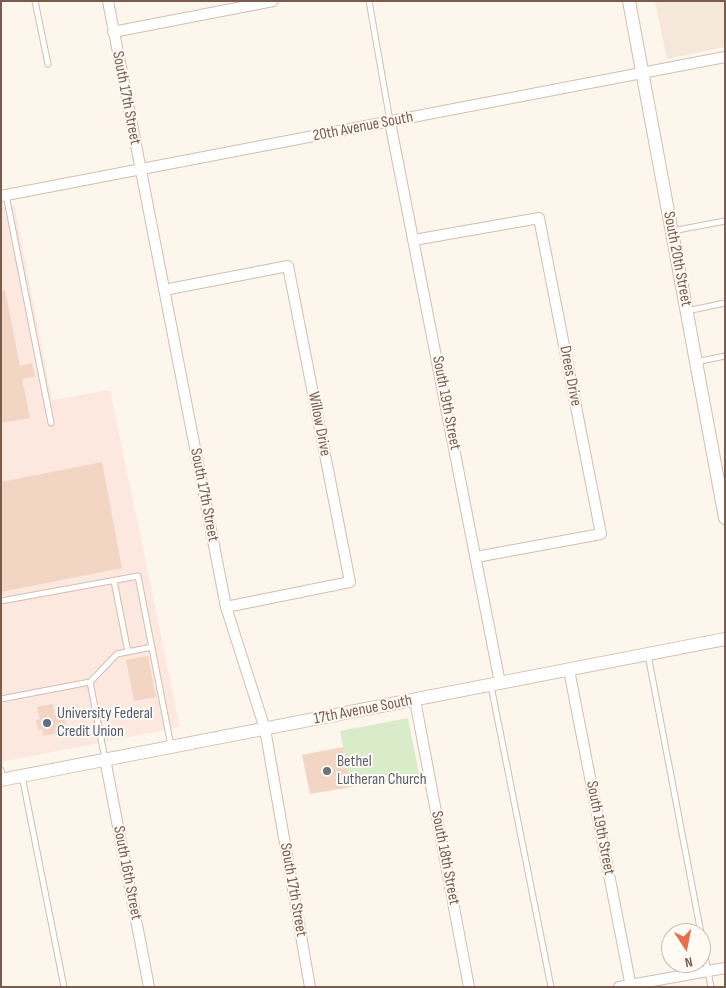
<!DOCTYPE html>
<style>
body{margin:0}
#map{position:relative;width:726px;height:988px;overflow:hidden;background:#fdf6ec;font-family:"Sofia Sans Condensed",sans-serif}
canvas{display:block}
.frame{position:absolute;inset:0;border:2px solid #7a5c4d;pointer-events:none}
.north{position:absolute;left:661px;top:923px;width:50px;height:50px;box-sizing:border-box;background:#fffaf3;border:1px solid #cabbb1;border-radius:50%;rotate:169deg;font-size:14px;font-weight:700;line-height:20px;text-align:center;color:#7a5c4d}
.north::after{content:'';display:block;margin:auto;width:18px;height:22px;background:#e76f51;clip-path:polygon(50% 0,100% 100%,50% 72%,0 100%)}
</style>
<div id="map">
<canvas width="726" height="988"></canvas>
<div class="frame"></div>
<div class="north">N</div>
</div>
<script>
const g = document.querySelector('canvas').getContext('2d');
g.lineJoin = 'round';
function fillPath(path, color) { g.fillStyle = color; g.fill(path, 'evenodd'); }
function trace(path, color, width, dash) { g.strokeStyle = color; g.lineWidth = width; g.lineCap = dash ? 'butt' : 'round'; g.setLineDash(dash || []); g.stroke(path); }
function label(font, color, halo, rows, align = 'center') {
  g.font = font + ' "Sofia Sans Condensed",sans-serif'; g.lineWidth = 4; g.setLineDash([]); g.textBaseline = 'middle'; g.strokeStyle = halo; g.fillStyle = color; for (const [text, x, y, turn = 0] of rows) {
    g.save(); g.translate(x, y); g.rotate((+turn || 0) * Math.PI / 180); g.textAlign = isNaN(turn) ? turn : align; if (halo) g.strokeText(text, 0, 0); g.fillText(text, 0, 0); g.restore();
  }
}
const residential = new Path2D(`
 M655 1H725V47L667 59Z`);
const commercial = new Path2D(`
 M14 204 52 400 110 390 180 727 1 762V206Z`);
const green = new Path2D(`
 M408 718 419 774 351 787 340 731Z`);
const building = new Path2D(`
 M5 290 20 366 32 363 35 377 22 379 30 418 1 423V291Z
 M102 462 122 568 1 592V482Z
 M148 656 156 697 134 701 126 660Z
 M53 704 55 715 64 714 66 725 57 727 58 733 43 736 42 729 38 730 36 720 40 719 37 707Z
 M343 747 351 787 310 794 302 755Z`);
const service = new Path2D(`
 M35 1 48 64
 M369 1 390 121
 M6 195 51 423
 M672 231 725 221
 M687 311 725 303
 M696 362 725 356
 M114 581 128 652
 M1 601 138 576 171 746
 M648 655 701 933
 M90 682 105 759
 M491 686 551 987
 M1 699 90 682 117 654 152 647
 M1 770 3 779
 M22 776 64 987
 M701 936 711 987`);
const minor = new Path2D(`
 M108 1 226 607 265 729 310 987
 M113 32 273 1
 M390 122 500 683
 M1 196 725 57
 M414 240 539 218 601 534 476 557
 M164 290 288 266 350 582 226 607
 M569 670 631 987
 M415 700 469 987
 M105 759 149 987
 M619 987 725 968`);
const tertiary = new Path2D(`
 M629 1 725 518
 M1 780 725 639`);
const markers = [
 [47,723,5,"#5c6f8a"],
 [327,771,5,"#6b7280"]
];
const streetNames = [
 ["South 17th Street",126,98,79],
 ["20th Avenue South",363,127,-11],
 ["South 20th Street",677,259,79],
 ["Drees Drive",570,376,79],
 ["South 19th Street",446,403,79],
 ["Willow Drive",319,424,79],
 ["South 17th Street",204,495,79],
 ["17th Avenue South",363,710,-11],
 ["South 19th Street",600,828,79],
 ["South 18th Street",445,858,79],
 ["South 16th Street",127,873,79],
 ["South 17th Street",293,890,80]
];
const serviceNames = [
 ["University Federal",57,714],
 ["Credit Union",57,732]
];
const worshipNames = [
 ["Bethel",337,762],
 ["Lutheran Church",337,780]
];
fillPath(residential, '#f5e8da');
fillPath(commercial, '#fde8e0');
fillPath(green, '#d8ecc9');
fillPath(building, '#f3d5c3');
trace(service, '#d1beb0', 7);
trace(minor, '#d1beb0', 12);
trace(tertiary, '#d1beb0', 14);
trace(service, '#fff', 5);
trace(minor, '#fff', 10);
trace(tertiary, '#fff', 12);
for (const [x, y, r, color] of markers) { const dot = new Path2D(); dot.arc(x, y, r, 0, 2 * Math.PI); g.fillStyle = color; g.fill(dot); trace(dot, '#fffaf3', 2); }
label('16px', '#7a5c4d', '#fffaf3', streetNames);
label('16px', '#4e5e75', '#fffaf3', serviceNames, 'left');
label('16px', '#5b616d', '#fffaf3', worshipNames, 'left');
</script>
